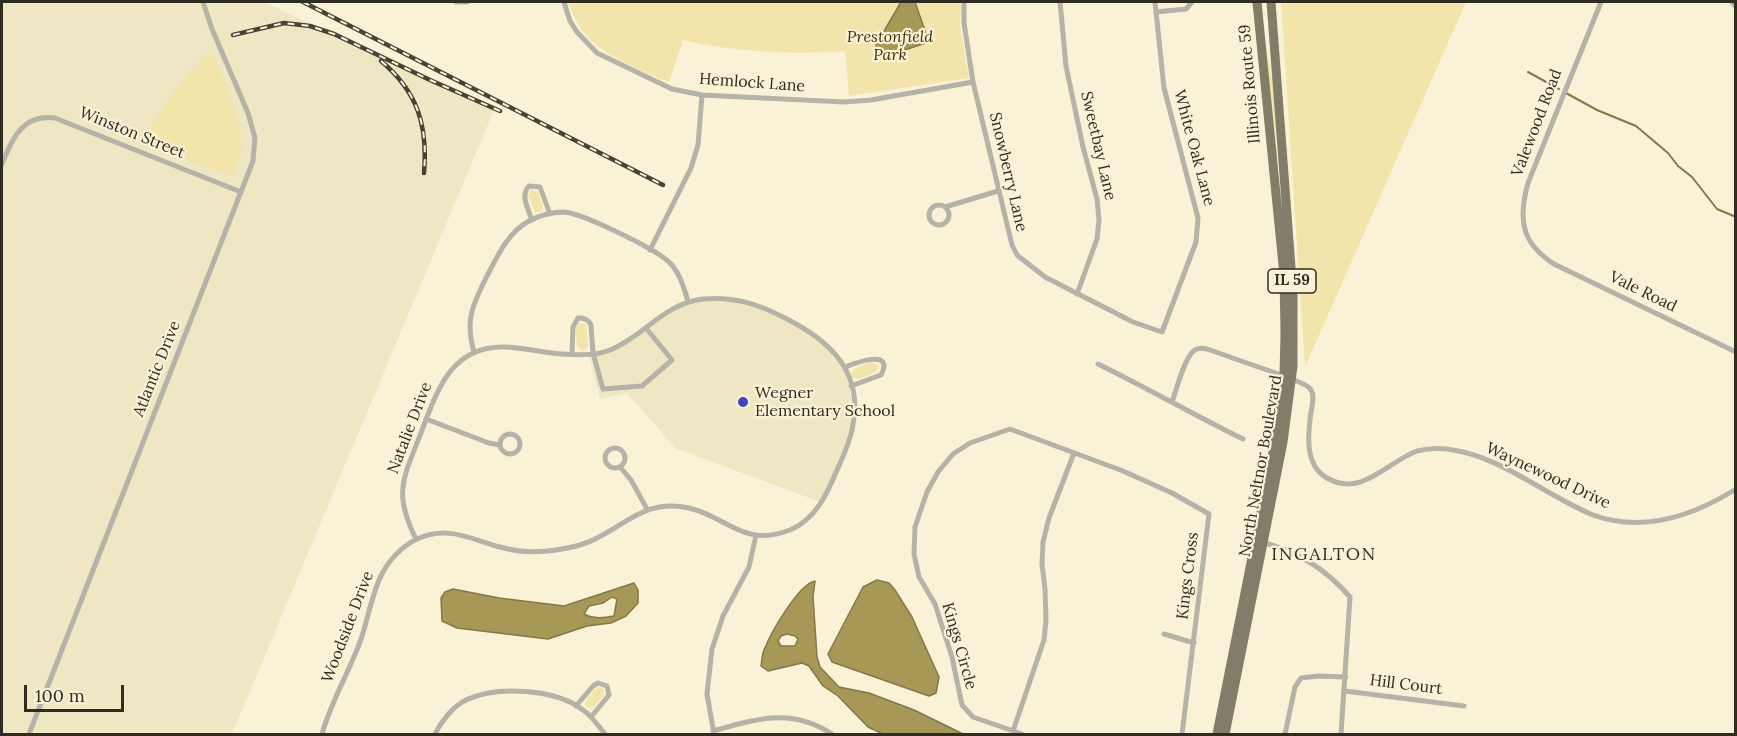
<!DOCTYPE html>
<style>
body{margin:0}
#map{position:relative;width:1737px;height:736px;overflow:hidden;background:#f9f2d7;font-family:Lora,serif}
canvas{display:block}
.frame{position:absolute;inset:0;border:3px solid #2f2c22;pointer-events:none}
.scale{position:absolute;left:24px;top:685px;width:100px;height:27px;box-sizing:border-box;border:3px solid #2f2c22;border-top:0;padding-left:8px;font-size:18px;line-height:21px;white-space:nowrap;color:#2f2c22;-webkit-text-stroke:4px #f9f2d7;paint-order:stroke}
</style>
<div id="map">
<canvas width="1737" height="736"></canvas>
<div class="frame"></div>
<div class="scale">100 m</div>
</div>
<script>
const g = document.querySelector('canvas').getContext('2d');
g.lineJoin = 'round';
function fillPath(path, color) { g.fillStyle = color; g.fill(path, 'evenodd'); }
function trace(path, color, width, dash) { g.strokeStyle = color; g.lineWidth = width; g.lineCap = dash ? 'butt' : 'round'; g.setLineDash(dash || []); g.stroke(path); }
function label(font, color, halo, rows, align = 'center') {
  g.font = font + ' Lora,serif'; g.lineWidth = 4.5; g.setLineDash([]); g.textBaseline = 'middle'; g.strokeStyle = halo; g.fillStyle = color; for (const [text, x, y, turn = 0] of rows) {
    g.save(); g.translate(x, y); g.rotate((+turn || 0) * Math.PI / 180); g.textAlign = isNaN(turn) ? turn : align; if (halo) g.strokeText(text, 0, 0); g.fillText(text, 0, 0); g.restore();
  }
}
const built = new Path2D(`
 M2 2H264L494 110 232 734H2Z
 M710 300H732L749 304 774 315 812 335 828 350 842 367 848 382 852 405 849 434 826 494 820 502 675 448 627 393 600 399 589 356 608 353 660 318 689 303Z`);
const green = new Path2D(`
 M568 2H961L960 25 969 78 849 96 845 51C796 55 731 52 683 40L669 82C643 72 605 56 586 35 577 26 573 13 568 2Z
 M1281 2H1466L1305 367Z
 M210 52 214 56 240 123 242 149 233 175 228 176 154 146 147 139 149 133C166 101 183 77 210 52Z
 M1269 58 1274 94 1277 163 1267 59Z
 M531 189 538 192 543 206 541 212H535L528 195Z
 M581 323 586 325 588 346 583 351 577 346 576 328 578 324Z
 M871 362 878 365 877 372 858 379 852 377 851 374 854 369Z
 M600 687 603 689 604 695 593 707 588 708 585 705 586 700 596 688Z`);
const water = new Path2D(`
 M901 2H915L929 42 886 56 876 52V45Z
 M877 580 889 583 895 590 912 617 939 677 936 693 929 696 832 662 828 654 863 587Z
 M815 581 813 597 817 657 820 667 839 687 869 693 914 710 963 734H883L868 727 838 696 823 686 809 666 802 663 768 671 761 666C762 660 762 653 765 648 771 632 799 584 815 581ZM787 634 795 636 798 639 795 646H781L778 641 781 636Z
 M634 583 638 590V603L626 616 611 623 587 626 548 639 457 628 442 621 441 598 445 592 453 589 499 598 564 606ZM612 597 617 599 614 616C604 618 592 619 584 614L589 606 603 603Z`);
const stream = new Path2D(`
 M1528 72 1559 89
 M1566 93 1597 110 1636 126 1668 153 1678 166 1692 177 1717 209 1736 217`);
const minor = new Path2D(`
 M456 2H467
 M564 2 570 21 577 32 597 53 672 89 702 95 844 102 871 100 973 82
 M964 2V23L973 82 1012 245 1017 255 1045 277 1133 322 1162 332 1196 242 1198 218 1164 88 1155 2
 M1060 2 1066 66 1083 147 1097 199 1099 220 1097 239 1077 294
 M1601 2 1528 183C1518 219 1521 243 1554 264L1736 352
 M1732 2 1736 7
 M1156 12 1186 9 1192 2
 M2 164C12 138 23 114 55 118L241 192
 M929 215a10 10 0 1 1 20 0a10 10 0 1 1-20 0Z
 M945 207 998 191
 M532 220C528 209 520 195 529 186L540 187 550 214
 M650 250 691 168 698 145 702 95
 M474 352C465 321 472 306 486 278 497 257 507 233 529 221 540 215 553 212 565 212 583 214 659 250 671 264 680 274 684 288 688 301
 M572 354 573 327 578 318C584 318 588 319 591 325L593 353 603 389 642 386 672 360 646 328
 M1098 364C1147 388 1194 415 1243 439
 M845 367C855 363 895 348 881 375L851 386
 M1292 379C1297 382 1308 384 1311 390 1315 396 1312 405 1311 412 1308 434 1304 465 1327 478 1361 498 1387 462 1417 451 1429 448 1442 448 1453 450 1480 454 1506 468 1529 481 1550 493 1571 506 1593 515 1643 533 1693 516 1736 489
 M1172 402C1176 391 1185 355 1195 350 1200 347 1205 348 1210 350L1284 376
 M426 419 489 443 500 445
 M500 444a10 10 0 1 1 20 0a10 10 0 1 1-20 0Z
 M605 458a10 10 0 1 1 20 0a10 10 0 1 1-20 0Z
 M620 467 631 480 647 509
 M1261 542C1297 551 1326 569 1350 597L1341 734
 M1164 634 1194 643
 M1345 691 1464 706
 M576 706 593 686 598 683 607 686 609 695 591 717
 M713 731C757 719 791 707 832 734
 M1013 731 1044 640 1046 620 1045 589 1042 564 1043 542 1049 518 1074 453
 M29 734 253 161 255 138 248 113 212 29 203 2
 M322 734C331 702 348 674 360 642 368 620 371 595 382 574 389 560 402 546 417 539 448 525 470 539 500 547 518 552 538 553 556 550 570 548 585 545 597 538 630 521 649 499 689 508 728 517 743 548 790 530 816 519 827 494 837 470 843 457 849 444 852 430 865 373 831 341 785 318 758 304 734 296 703 299 665 303 644 336 610 350 595 356 577 355 561 354 542 353 523 347 504 347 448 346 436 395 419 438 402 481 394 495 416 539
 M435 734C441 722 453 706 466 700 497 685 556 689 583 710 592 716 598 726 605 734
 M714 734 707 694 712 649 723 616 749 567 756 535
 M1022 734 973 717 962 705 952 657 942 626 935 604 919 577 914 554 915 527 927 492 938 472 953 454 970 443 1010 429 1123 471 1172 493 1209 514 1182 734
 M1285 734 1295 687 1301 678 1319 676 1346 677`);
const primary = new Path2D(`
 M1217 734 1275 442 1284 376 1285 333 1284 275 1257 2
 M1225 734 1283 442 1293 366V294L1271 2`);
const rail = new Path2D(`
 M303 2 663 185
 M233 35 284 23 310 26 334 34 430 80 500 111
 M381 61C418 92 428 126 424 173`);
const markers = [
 [743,402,6,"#4145ba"]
];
const shields = [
 [1292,281,48]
];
const shieldNames = [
 ["IL 59",1292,281]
];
const parkNames = [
 ["Prestonfield",890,37],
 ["Park",890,55]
];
const streetNames = [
 ["Hemlock Lane",752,83,4],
 ["Illinois Route 59",1250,84,-95],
 ["Valewood Road",1537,123,-69],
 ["Winston Street",132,133,22],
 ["Sweetbay Lane",1098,146,77],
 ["White Oak Lane",1194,148,75],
 ["Snowberry Lane",1008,172,77],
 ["Vale Road",1643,292,26],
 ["Atlantic Drive",157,369,-68],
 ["Natalie Drive",410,428,-69],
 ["North Neltnor Boulevard",1261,466,-80],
 ["Waynewood Drive",1548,476,25],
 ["Kings Cross",1188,576,-83],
 ["Woodside Drive",348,627,-69],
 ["Kings Circle",959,646,74],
 ["Hill Court",1406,685,7]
];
const poiNames = [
 ["Wegner",755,393],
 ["Elementary School",755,411]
];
const neighbourhoodNames = [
 ["INGALTON",1324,555]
];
fillPath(built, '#efe6c4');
fillPath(green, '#f2e4aa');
fillPath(water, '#a89858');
trace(water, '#847848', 1.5);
trace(stream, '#847848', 2);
trace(minor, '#b5b2a7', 5);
trace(primary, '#827d68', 9);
trace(rail, '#464337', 4.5);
trace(rail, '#f9f2d7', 2, [7]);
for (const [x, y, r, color] of markers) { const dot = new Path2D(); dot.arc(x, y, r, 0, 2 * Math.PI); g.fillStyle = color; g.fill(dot); trace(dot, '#f9f2d7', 2); }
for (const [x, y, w] of shields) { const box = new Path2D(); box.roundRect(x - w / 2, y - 12, w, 24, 4.5); g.fillStyle = '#f9f2d7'; g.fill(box); trace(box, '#2f2c22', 1.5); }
label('bold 15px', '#2f2c22', null, shieldNames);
label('italic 16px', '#3f3300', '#f9f2d7', parkNames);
label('16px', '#2f2c22', '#f9f2d7', streetNames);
label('16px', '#2f2c22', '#f9f2d7', poiNames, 'left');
g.letterSpacing = '1.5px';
label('18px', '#2f2c22', '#f9f2d7', neighbourhoodNames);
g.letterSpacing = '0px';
</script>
